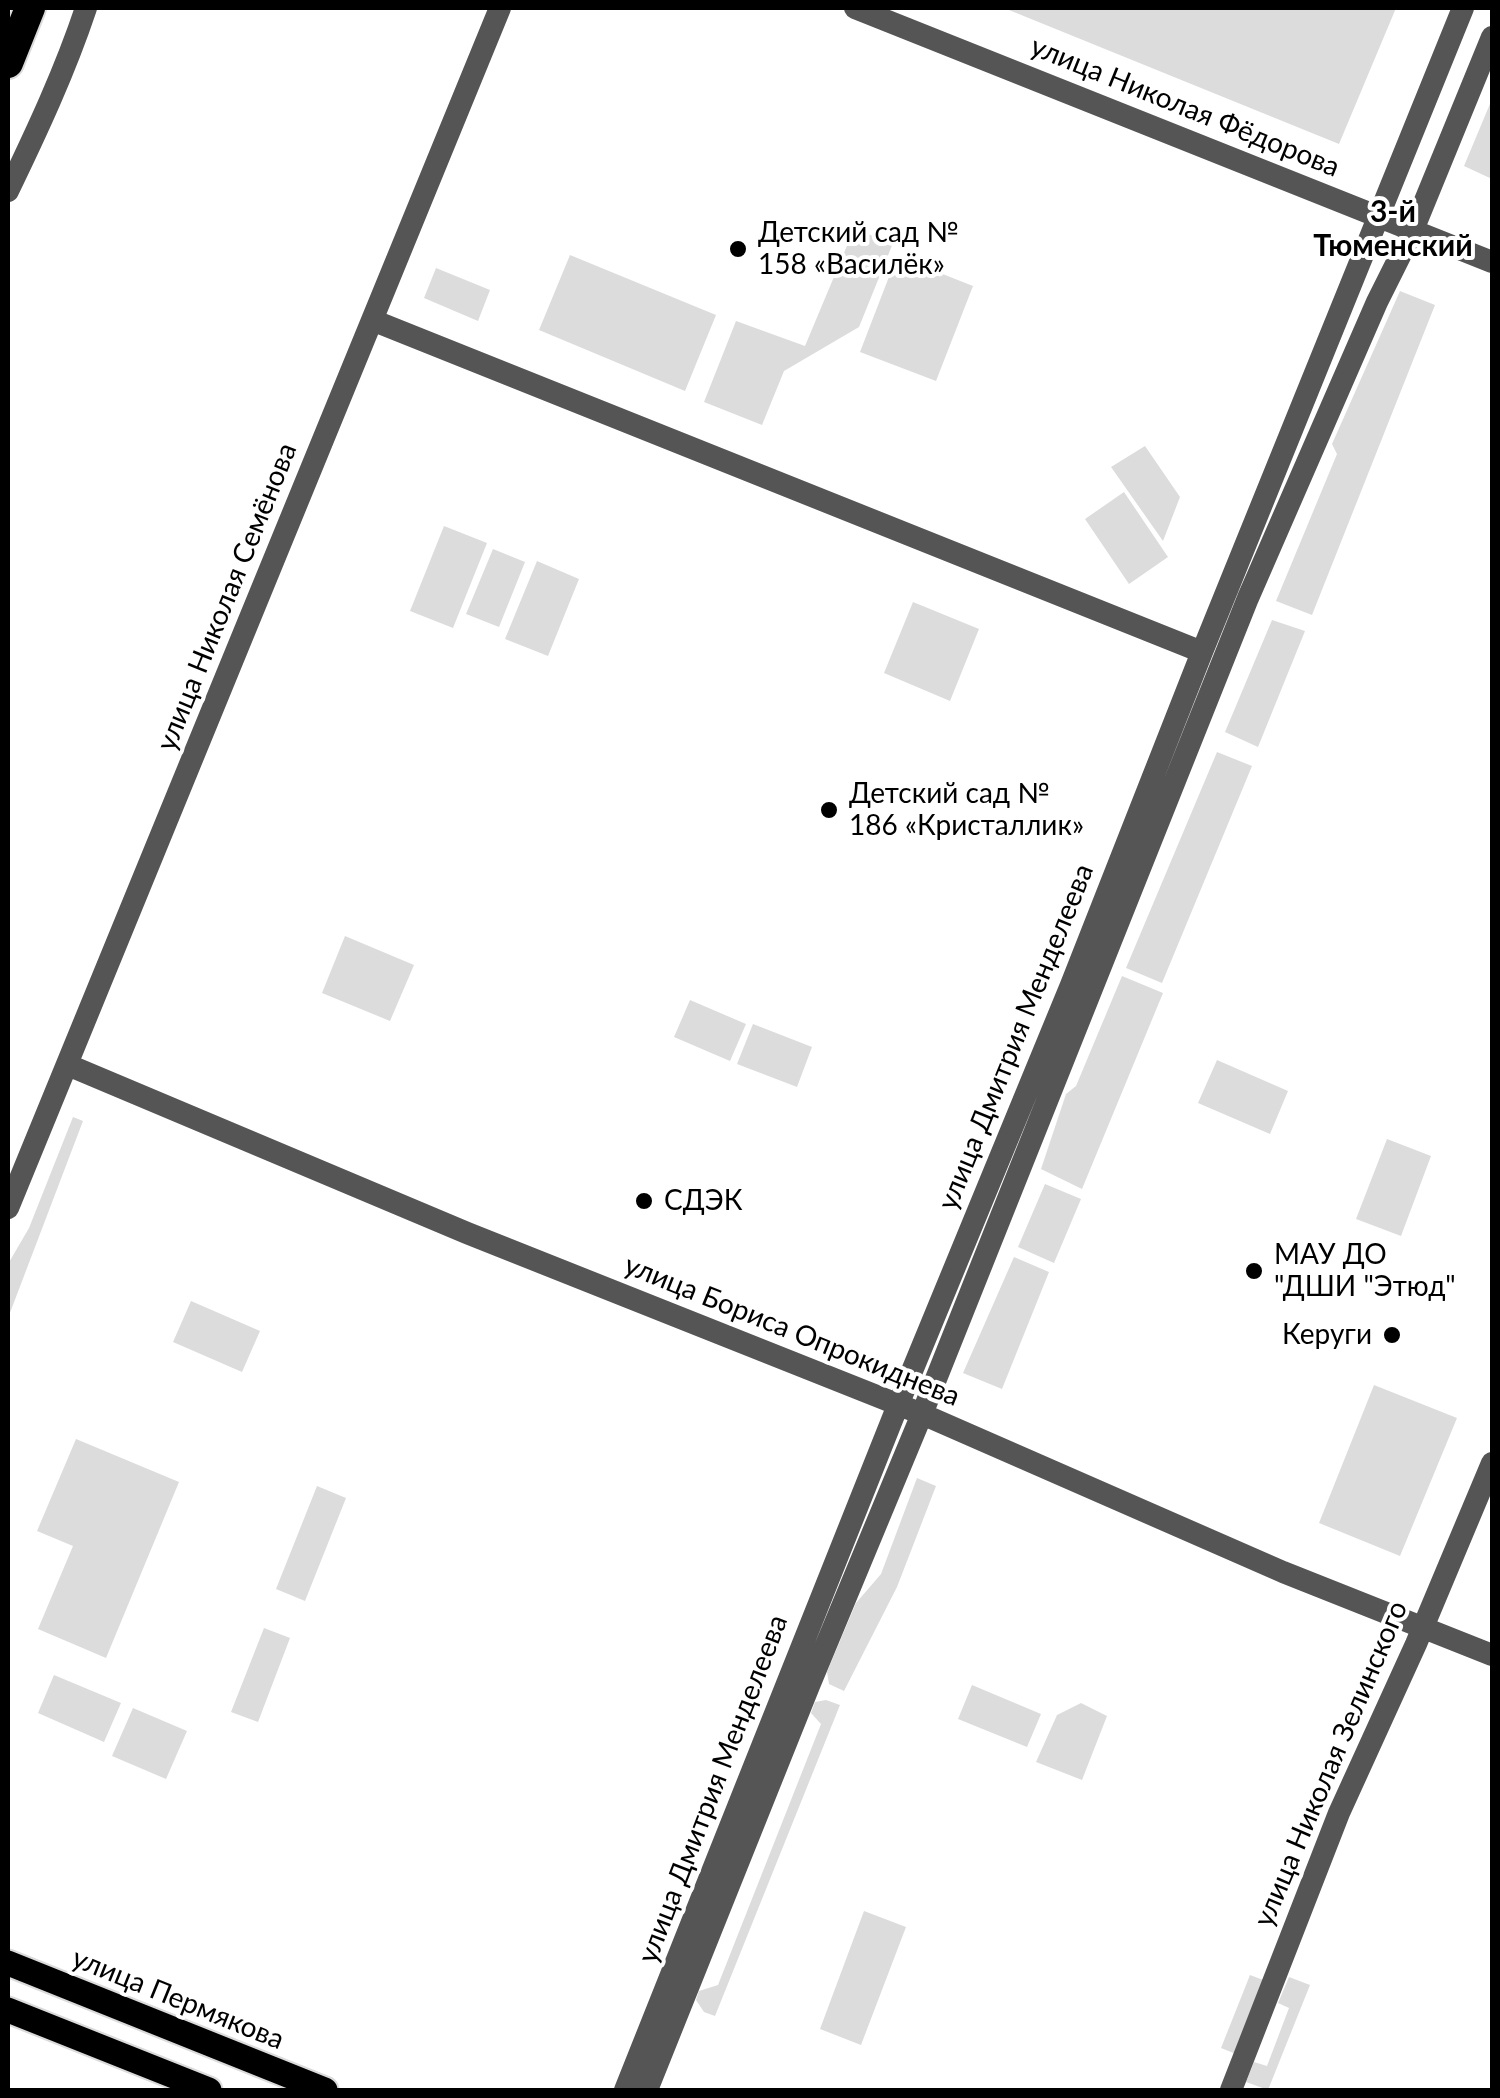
<!DOCTYPE html>
<meta charset="utf-8">
<style>
body{margin:0}
#map{position:relative;width:1500px;height:2098px;overflow:hidden;background:#fff;font-family:Lato,sans-serif}
canvas{display:block}
.frame{position:absolute;inset:0;border:10px solid #000;pointer-events:none}
</style>
<div id="map">
<canvas width="1500" height="2098"></canvas>
<div class="frame"></div>
</div>
<script>
const g = document.querySelector('canvas').getContext('2d');
g.lineJoin = 'round';
function fillPath(path, color) { g.fillStyle = color; g.fill(path, 'evenodd'); }
function trace(path, color, width, dash) { g.strokeStyle = color; g.lineWidth = width; g.lineCap = dash ? 'butt' : 'round'; g.setLineDash(dash || []); g.stroke(path); }
function label(font, color, halo, rows, align = 'center') {
  g.font = font + ' Lato,sans-serif'; g.lineWidth = 8; g.setLineDash([]); g.textBaseline = 'middle'; g.strokeStyle = halo; g.fillStyle = color; for (const [text, x, y, turn = 0] of rows) {
    g.save(); g.translate(x, y); g.rotate((+turn || 0) * Math.PI / 180); g.textAlign = isNaN(turn) ? turn : align; if (halo) g.strokeText(text, 0, 0); g.fillText(text, 0, 0); g.restore();
  }
}
const green = new Path2D(`
 M1004 8H1396L1339 144Z
 M1492 99V179L1464 166Z
 M854 229 893 243 859 327 784 371 762 425 704 402 736 321 805 346Z
 M570 255 716 315 685 391 539 330Z
 M897 256 973 286 936 381 860 352Z
 M436 268 490 290 478 321 424 298Z
 M1400 291 1435 305 1312 615 1276 601 1337 454 1332 444Z
 M1145 446 1180 497 1163 541 1111 467Z
 M1124 492 1168 557 1129 584 1085 519Z
 M444 526 487 543 453 628 410 611Z
 M493 549 525 562 499 627 466 614Z
 M537 561 579 579 548 656 505 639Z
 M913 602 979 629 950 701 884 673Z
 M1272 620 1305 631 1258 747 1225 732Z
 M1217 752 1252 766 1162 983 1126 968Z
 M345 936 414 965 390 1021 322 993Z
 M1122 976 1163 993 1082 1189 1041 1169 1066 1094 1076 1086Z
 M690 1000 746 1024 730 1061 674 1037Z
 M753 1024 812 1047 797 1087 737 1064Z
 M1217 1060 1288 1091 1270 1134 1198 1103Z
 M73 1117 83 1121 8 1318V1264L29 1228Z
 M1387 1139 1431 1156 1401 1236 1356 1219Z
 M1045 1184 1081 1199 1054 1263 1018 1247Z
 M1014 1257 1049 1272 1002 1389 963 1373Z
 M191 1301 260 1331 242 1372 173 1342Z
 M1374 1385 1457 1418 1400 1556 1319 1523Z
 M76 1439 179 1482 106 1658 38 1629 73 1546 37 1531Z
 M917 1478 936 1486 897 1587 844 1691 829 1684 827 1672 856 1603 881 1574Z
 M317 1486 346 1498 305 1601 276 1589Z
 M264 1628 290 1638 258 1722 231 1712Z
 M54 1675 121 1703 104 1742 38 1713Z
 M972 1685 1041 1714 1027 1747 958 1719Z
 M826 1700 840 1705 715 2016 704 2012 696 2000 699 1991 718 1985 821 1724 811 1713 815 1702Z
 M1081 1703 1107 1716 1082 1780 1036 1762 1057 1715Z
 M133 1708 187 1731 166 1779 112 1756Z
 M864 1911 906 1927 861 2045 820 2029Z
 M1250 1975 1266 1981 1236 2054 1221 2048Z
 M1289 1977 1310 1985 1268 2090 1246 2082 1254 2062 1267 2066 1289 2008 1278 2003Z`);
const minor = new Path2D(`
 M855 8 1492 262
 M8 191C37 131 65 71 86 8
 M372 320 1202 652
 M68 1065 467 1233 922 1414 1283 1572 1492 1655
 M8 1208 500 8
 M625 2090 898 1405 1071 985 1202 652 1463 8
 M647 2090 809 1686 922 1414 1248 598 1377 302 1413 230 1492 37
 M1231 2090 1339 1813 1416 1644 1492 1463`);
const major = new Path2D(`
 M8 1963 325 2090
 M8 2010 209 2090`);
const highway = new Path2D(`
 M8 63 30 8`);
const markers = [
 [738,249,10,"#000"],
 [829,810,10,"#000"],
 [644,1201,10,"#000"],
 [1254,1271,10,"#000"],
 [1392,1335,10,"#000"]
];
const streetNames = [
 ["улица Николая Фёдорова",1185,107,22],
 ["улица Николая Семёнова",227,597,-68],
 ["улица Дмитрия Менделеева",1016,1037,-68],
 ["улица Бориса Опрокиднева",792,1331,22],
 ["улица Николая Зелинского",1331,1764,-67],
 ["улица Дмитрия Менделеева",713,1789,-69],
 ["улица Пермякова",178,1999,22]
];
const poiNames = [
 ["Детский сад №",758,233],
 ["158 «Василёк»",758,265],
 ["Детский сад №",849,794],
 ["186 «Кристаллик»",849,826],
 ["СДЭК",664,1201],
 ["МАУ ДО",1274,1255],
 ["\"ДШИ \"Этюд\"",1274,1287],
 ["Керуги",1372,1335,"right"]
];
const neighbourhoodNames = [
 ["3-й",1393,212],
 ["Тюменский",1393,246]
];
fillPath(green, '#dcdcdc');
trace(major, '#dbdbdb', 29);
trace(highway, '#dbdbdb', 34);
trace(minor, '#555', 22);
trace(major, '#000', 25);
trace(highway, '#000', 30);
for (const [x, y, r, color] of markers) { const dot = new Path2D(); dot.arc(x, y, r, 0, 2 * Math.PI); g.fillStyle = color; g.fill(dot); trace(dot, '#fff', 4); }
label('28px', '#000', '#fff', streetNames);
label('28px', '#000', '#fff', poiNames, 'left');
label('bold 30px', '#000', '#fff', neighbourhoodNames);
</script>
